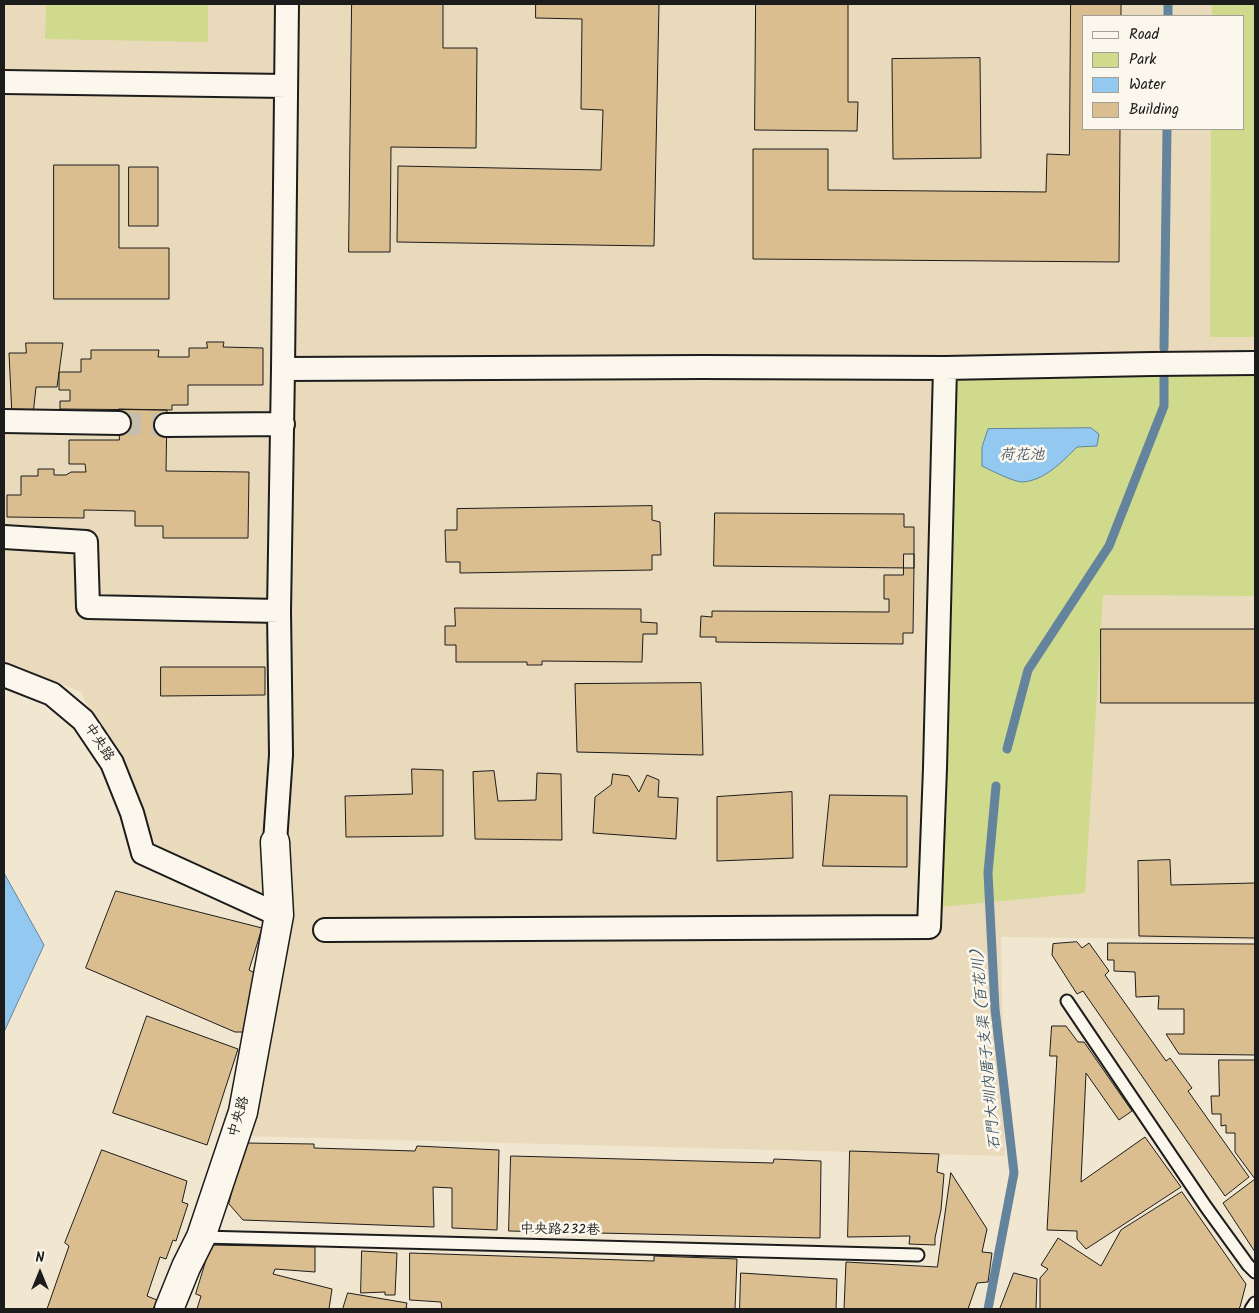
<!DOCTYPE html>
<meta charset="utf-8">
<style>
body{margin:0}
#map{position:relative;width:1259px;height:1313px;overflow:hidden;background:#f1e6d0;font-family:Kalam,sans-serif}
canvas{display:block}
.frame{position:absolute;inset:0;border:5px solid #1c1c1c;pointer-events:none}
.legend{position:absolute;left:1082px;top:15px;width:162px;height:115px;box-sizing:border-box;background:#fbf7ec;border:1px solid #a29f99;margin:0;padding:6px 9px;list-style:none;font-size:15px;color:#1c1c1c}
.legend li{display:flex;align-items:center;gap:10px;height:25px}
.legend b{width:25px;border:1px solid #a29f99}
.north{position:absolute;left:15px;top:1248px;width:50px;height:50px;-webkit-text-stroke:4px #fbf7ec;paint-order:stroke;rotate:0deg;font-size:14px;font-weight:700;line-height:20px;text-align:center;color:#1c1c1c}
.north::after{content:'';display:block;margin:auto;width:18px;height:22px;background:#1c1c1c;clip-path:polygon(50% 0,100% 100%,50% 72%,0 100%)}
</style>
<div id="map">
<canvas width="1259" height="1313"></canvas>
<div class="frame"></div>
<ul class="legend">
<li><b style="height:6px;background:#fbf7ec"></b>Road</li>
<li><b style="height:14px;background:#cfda8d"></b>Park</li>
<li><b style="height:14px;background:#93c9f1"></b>Water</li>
<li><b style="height:14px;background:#dbbe8f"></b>Building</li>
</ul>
<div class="north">N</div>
</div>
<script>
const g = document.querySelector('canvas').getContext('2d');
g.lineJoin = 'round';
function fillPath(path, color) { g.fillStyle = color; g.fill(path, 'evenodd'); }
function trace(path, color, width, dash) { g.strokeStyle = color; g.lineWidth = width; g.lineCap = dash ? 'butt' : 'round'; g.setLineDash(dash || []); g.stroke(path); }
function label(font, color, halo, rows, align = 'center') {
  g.font = font + ' Kalam,"LXGW WenKai TC",sans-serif'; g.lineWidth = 5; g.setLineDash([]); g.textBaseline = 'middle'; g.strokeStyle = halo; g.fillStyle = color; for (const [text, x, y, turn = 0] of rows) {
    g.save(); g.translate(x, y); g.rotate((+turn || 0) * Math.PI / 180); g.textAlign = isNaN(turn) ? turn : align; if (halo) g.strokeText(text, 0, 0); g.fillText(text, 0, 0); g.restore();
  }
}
const built = new Path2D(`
 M4 4H1255V940L1001 937 1005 1156 240 1136 289 899 168 869 81 692 4 661ZM1083 16H1243V129H1083Z`);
const green = new Path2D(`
 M46 4H208V42L45 39Z
 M1212 4H1255V337H1210L1211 129H1243V16H1212Z
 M1255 365V596L1103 595 1085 893 930 908 945 368Z`);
const water = new Path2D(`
 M1091 428 1099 434 1097 446 1077 447C1062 462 1044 481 1022 482 1014 482 990 470 982 466V447L988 429Z
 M4 873 44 945 4 1032Z`);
const stream = new Path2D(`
 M1168 16V4
 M1164 348 1167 129
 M1007 749 1028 670 1109 546 1164 406V378
 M988 1309 1014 1173 995 1009 988 873 996 786`);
const building = new Path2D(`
 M352 4H443V48H477L476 148 391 147 390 252H349Z
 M536 4H659L654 246 397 242 398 166 601 170 603 110 581 109 582 19 536 18Z
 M756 4H848V102H858L857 131 755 130Z
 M1071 4H1121V16H1083V129H1120L1119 262 753 259V149H828V190L1046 192 1047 154 1069 155Z
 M980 58 981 158 893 159 892 59Z
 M54 165H119V248H169V299H54Z
 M129 167H158V226H129Z
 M207 342H224L223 347 263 348V385H188V405H172V410L60 409V401H70V390H59V372H81V359H91V350H159L158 357H189V348H207Z
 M26 343H63L57 387H36L33 415 12 416 9 353H26Z
 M119 409 167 410 166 471 249 472 248 538H163V526H135V511L84 510V518L7 517V495H21V476H38V469H54V475H66L71 472H86L85 464H69V440H119Z
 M652 506V520L660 522 661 555H652V570L460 573V562H446L445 530H457V509Z
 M715 513 904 514V527H914V568L714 566Z
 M904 554H914V568L913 633H903V644L716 642V637H700L701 616 712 617V611L889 612V599H884V575H903Z
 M455 608 641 609V622L657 623V634H643L642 662 542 661V665H527V662H456V645H445V626H455Z
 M1101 629H1255V703H1101Z
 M161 667H265V695L161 696Z
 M701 683 703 755 577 752 575 684Z
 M412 769 443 770V836L346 837 345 796 412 794Z
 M494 771 498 801 536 800 537 773 561 774 562 840 475 839 473 772Z
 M613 774 629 776 639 792 647 775 659 780 658 797 678 798 676 839 593 833 595 797 611 785Z
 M792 792 793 858 717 861V797Z
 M830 795 907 796V867L823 866Z
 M1170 860 1171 885 1255 883V938L1139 936 1138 861Z
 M116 891 262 928 249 970 255 973 243 1032H235L86 968Z
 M1077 942 1082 948 1089 943 1109 971 1105 975 1166 1061 1170 1058 1192 1088 1188 1091 1249 1177 1225 1196 1083 991 1077 994 1052 955 1053 944Z
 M1108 943 1255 944V1055L1179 1054 1166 1034H1184V1009H1158L1159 996 1136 997 1135 972 1114 971V960H1108Z
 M147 1016 238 1049 207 1145 113 1113Z
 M1052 1026H1066L1078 1042H1084L1132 1111 1119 1120 1086 1073 1081 1182 1145 1137 1181 1187 1086 1249 1077 1239V1231L1047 1230 1057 1056H1050Z
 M1219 1060H1255V1252L1223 1203 1255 1179 1235 1152V1133H1226V1125L1221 1126V1114H1212L1211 1096H1219Z
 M245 1143 314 1144V1148L415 1151 417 1146 499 1150 497 1230 452 1228V1188L433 1187 434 1227 243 1220 229 1204Z
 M102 1150 187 1181 182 1202 188 1204 176 1241 173 1240 166 1259 160 1257 147 1296 157 1300 153 1309H47L69 1246 65 1243Z
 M850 1151 939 1154 937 1172 944 1174 941 1210 935 1238V1245L909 1244 910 1236 848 1237Z
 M511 1156 773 1163 774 1159 821 1161 820 1238 509 1231Z
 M951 1173 987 1229 982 1252 992 1253 988 1282 977 1283 968 1309H844L846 1262 937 1267Z
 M1182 1192 1246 1284 1240 1307 1238 1309H1040V1278L1048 1269 1041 1265 1058 1238 1101 1266 1121 1230Z
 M211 1245 315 1247V1272L275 1269 273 1274 332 1289 329 1309H197L201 1296 196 1294Z
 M362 1251 397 1253 395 1295H385V1292L361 1293Z
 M410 1253 654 1261V1256L737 1259 735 1309H442L441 1302 410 1300Z
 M741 1273 837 1279 836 1309H740Z
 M1014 1273 1037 1279 1036 1309H1000Z
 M348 1293 407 1303 406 1308 411 1309H343Z`);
const minorTunnel = new Path2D(`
 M119 423 166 425`);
const service = new Path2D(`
 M1067 1001 1206 1207 1248 1265 1255 1272
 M201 1237 918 1255
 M1251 1309 1255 1303`);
const minor = new Path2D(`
 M287 4 283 369 702 367 945 368 1152 364 1255 363
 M4 82 286 86
 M4 421 119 423
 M166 425 283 424
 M4 537 86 542 88 607 279 611
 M4 675 52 694 83 720 112 763 132 813 143 853 279 915
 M275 842 281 755 279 611 283 369
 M325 930 929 927 935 768 945 368`);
const tertiary = new Path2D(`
 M169 1309 186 1267 201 1237 243 1112 279 915 275 842`);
const streetNames = [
 ["中央路",98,743,57],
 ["中央路",240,1117,-74],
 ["中央路232巷",560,1231,1]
];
const waterNames = [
 ["荷花池",1022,456],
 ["石門大圳內厝子支渠 (百花川)",988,1050,-95]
];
fillPath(built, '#eadabc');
fillPath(green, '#cfda8d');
fillPath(water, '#93c9f1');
trace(water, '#63849c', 1);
trace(stream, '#63849c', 9);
fillPath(building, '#dbbe8f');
trace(building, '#1c1c1c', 1);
trace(minorTunnel, '#c6beac', 22, [22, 11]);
trace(service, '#1c1c1c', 15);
trace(minor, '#1c1c1c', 26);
trace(tertiary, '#1c1c1c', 31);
trace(service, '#fbf7ec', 11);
trace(minor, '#fbf7ec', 22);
trace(tertiary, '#fbf7ec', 28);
label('14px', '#1c1c1c', '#fbf7ec', streetNames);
label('italic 15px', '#465967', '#fbf7ec', waterNames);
</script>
